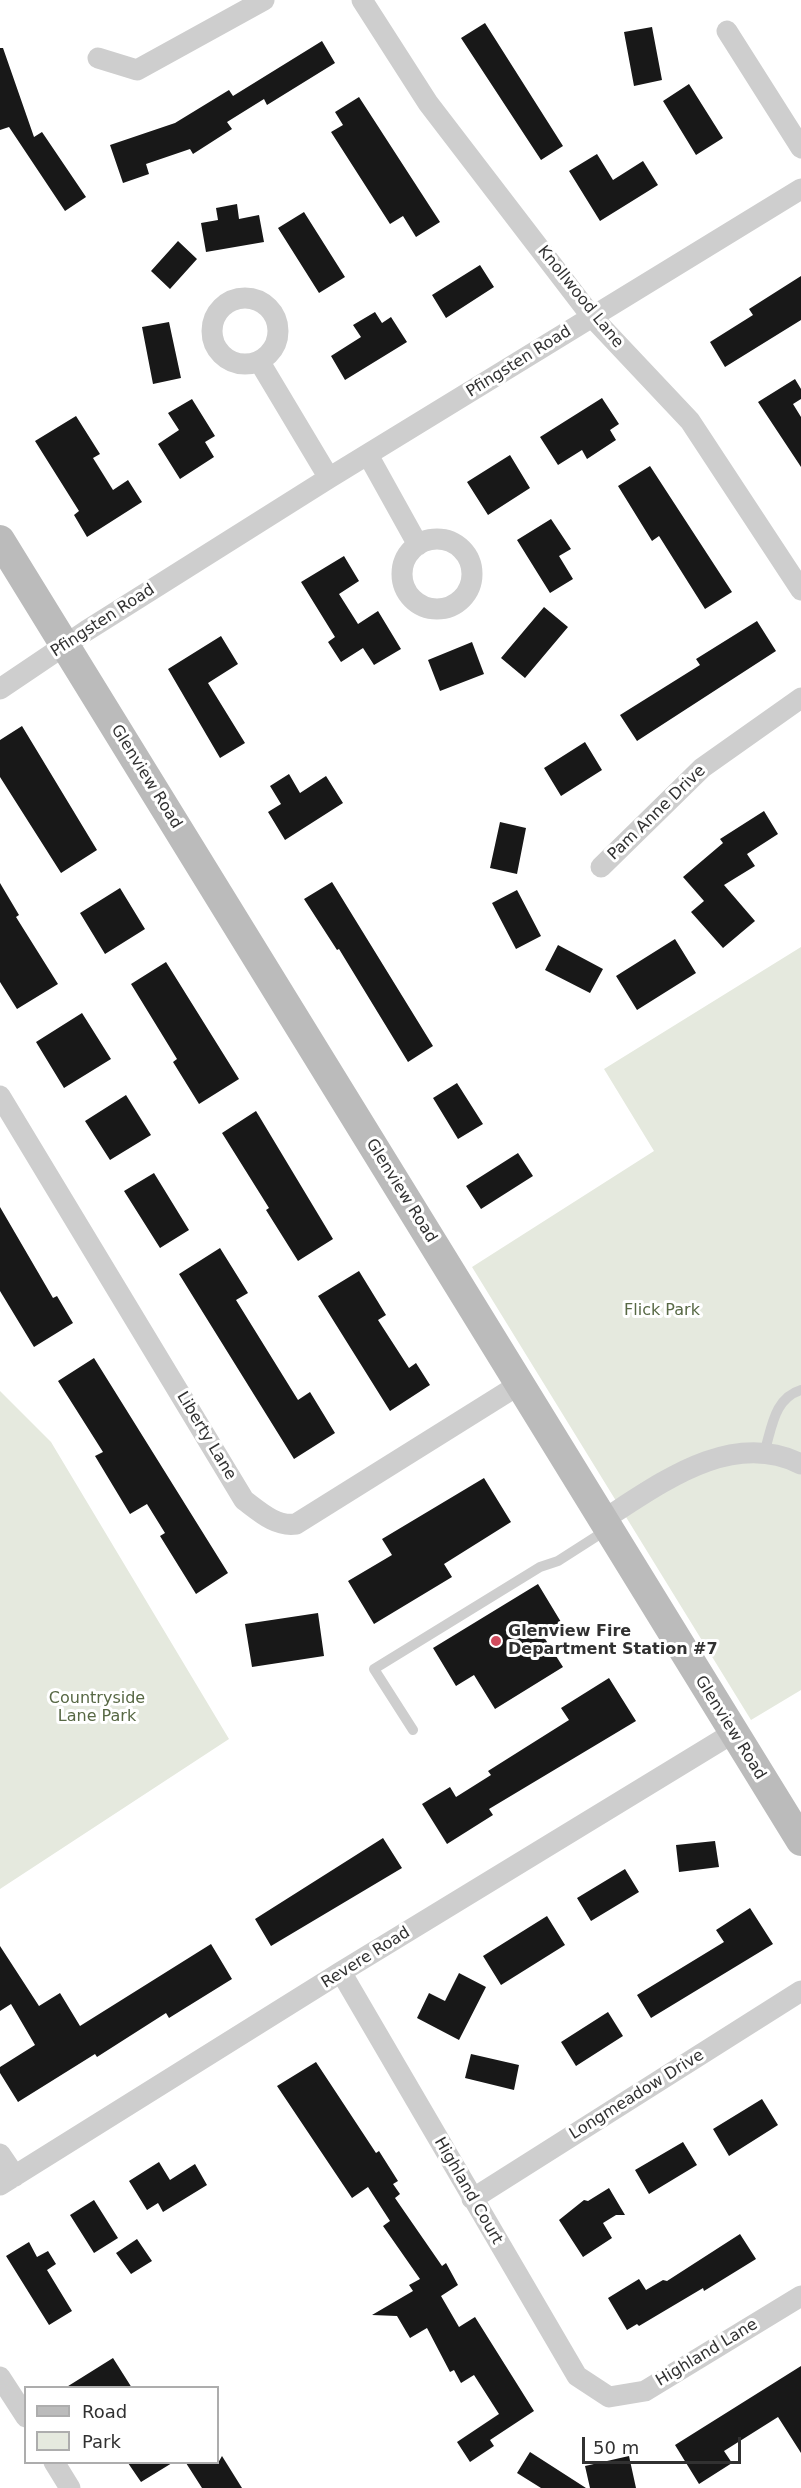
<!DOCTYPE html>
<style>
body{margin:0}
#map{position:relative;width:801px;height:2488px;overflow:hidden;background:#fff;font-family:"DejaVu Sans",sans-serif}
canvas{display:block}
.legend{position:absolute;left:24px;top:2386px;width:195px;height:78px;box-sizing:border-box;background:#fff;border:2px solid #adadad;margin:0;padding:8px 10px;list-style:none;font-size:18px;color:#313131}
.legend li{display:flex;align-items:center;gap:12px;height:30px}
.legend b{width:30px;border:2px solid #adadad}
.scale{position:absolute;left:582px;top:2437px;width:159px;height:27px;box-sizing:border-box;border:3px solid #313131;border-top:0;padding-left:8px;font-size:18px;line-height:21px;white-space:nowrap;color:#313131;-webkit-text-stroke:4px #fff;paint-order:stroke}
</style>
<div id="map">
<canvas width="801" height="2488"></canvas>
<ul class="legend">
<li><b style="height:8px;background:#bbb"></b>Road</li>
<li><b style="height:16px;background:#e5e9de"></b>Park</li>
</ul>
<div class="scale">50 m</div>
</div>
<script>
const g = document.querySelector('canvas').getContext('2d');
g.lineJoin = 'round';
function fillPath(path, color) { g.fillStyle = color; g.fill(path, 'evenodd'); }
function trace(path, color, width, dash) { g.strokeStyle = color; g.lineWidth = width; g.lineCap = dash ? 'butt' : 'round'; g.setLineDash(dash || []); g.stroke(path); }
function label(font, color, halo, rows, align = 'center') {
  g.font = font + ' "DejaVu Sans",sans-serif'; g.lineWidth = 6; g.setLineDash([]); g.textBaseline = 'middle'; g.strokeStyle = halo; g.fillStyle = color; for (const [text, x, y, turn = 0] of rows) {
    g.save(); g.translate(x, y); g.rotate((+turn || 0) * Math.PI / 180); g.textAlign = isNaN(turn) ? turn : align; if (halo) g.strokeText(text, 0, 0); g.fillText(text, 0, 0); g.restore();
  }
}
const green = new Path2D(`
 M801 947V1690L751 1720 472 1267 654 1151 604 1069Z
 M0 1391 51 1442 229 1739 0 1889Z`);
const building = new Path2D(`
 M485 23 563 146 541 160 461 38Z
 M652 27 662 80 634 86 624 32Z
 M322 41 335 63 267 105 264 99 227 122 232 129 193 154 190 149 146 164 149 174 123 183 110 145 175 123 229 90 233 96Z
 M0 48H3L34 137 42 132 86 197 65 211 9 127 0 130Z
 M689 84 723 138 696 155 663 101Z
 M359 97 440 222 416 237 403 216 390 224 331 132 343 125 335 112Z
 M597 154 613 180 643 161 658 185 600 221 569 171Z
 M237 204 239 219 259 215 264 242 206 252 201 223 218 220 216 208Z
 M304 212 345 277 319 293 278 228Z
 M178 241 197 259 170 289 151 271Z
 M480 265 494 287 446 318 432 295Z
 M801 276V320L725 367 710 342 753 315 749 309Z
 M375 312 382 323 391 317 407 342 345 380 331 356 361 337 353 325Z
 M169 322 181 378 153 384 142 327Z
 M795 379 801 389V399L793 404 801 417V467L758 402Z
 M602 398 619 424 610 430 616 440 587 459 582 450 558 465 540 437Z
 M192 399 215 436 205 442 214 457 180 479 158 444 179 430 168 413Z
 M76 416 100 454 93 458 113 490 128 480 142 502 87 537 74 515 79 511 35 441Z
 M510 455 530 488 488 515 467 482Z
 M650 466 732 592 705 609 659 536 652 541 618 486Z
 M551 519 571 549 559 556 573 579 550 593 517 540Z
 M344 556 359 581 339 594 358 624 378 611 401 649 374 665 363 648 341 662 328 642 335 637 301 582Z
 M544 607 568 627 525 678 501 658Z
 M757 621 776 651 637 741 620 715 700 665 696 659Z
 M221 636 238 664 208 683 245 743 220 758 168 669Z
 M472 642 484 674 440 691 428 660Z
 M22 726 97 850 61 873 0 777V740Z
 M585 742 602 770 561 796 544 768Z
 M289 774 300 793 326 776 343 803 285 840 268 812 281 804 270 786Z
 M764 811 778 834 747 854 755 866 724 885 755 921 723 948 691 912 704 901 683 877 723 843 720 839Z
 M500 822 526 828 517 874 490 868Z
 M332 882 433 1046 408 1062 339 949 337 950 304 899Z
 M0 883 19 915 16 917 58 984 17 1009 0 982Z
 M120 888 145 929 105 954 80 913Z
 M517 890 541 936 516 949 492 903Z
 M675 939 696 973 637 1010 616 976Z
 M558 945 603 969 590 993 545 970Z
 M166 962 239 1079 199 1104 173 1062 177 1059 131 984Z
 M82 1013 111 1059 64 1088 36 1042Z
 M457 1083 483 1124 458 1139 433 1098Z
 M126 1095 151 1135 110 1160 85 1121Z
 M256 1111 333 1239 298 1261 266 1210 269 1208 222 1133Z
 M518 1153 533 1176 481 1209 466 1186Z
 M154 1173 189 1230 160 1248 124 1191Z
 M0 1207 53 1298 57 1296 73 1323 34 1347 0 1291Z
 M220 1248 248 1293 236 1300 298 1400 310 1392 335 1433 294 1459 179 1274Z
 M359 1271 386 1315 378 1320 409 1368 416 1363 430 1385 390 1411 318 1296Z
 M94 1358 228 1573 196 1594 160 1536 165 1533 147 1504 130 1514 95 1456 103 1452 58 1381Z
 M484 1478 511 1522 444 1564 452 1577 374 1624 348 1581 392 1555 382 1539Z
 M538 1584 561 1622 542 1634 563 1667 495 1709 474 1675 456 1686 433 1648Z
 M318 1613 324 1656 252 1667 245 1624Z
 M609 1678 636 1721 489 1809 493 1815 447 1844 422 1804 450 1787 456 1797 491 1775 488 1771 569 1720 561 1708Z
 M383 1838 402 1868 271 1946 255 1919Z
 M715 1841 719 1867 679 1872 676 1845Z
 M625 1869 639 1892 591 1921 577 1898Z
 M750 1908 773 1944 651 2018 637 1995 724 1942 716 1930Z
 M547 1916 565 1945 501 1985 483 1956Z
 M211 1944 232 1979 169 2018 166 2013 97 2057 95 2054 18 2102 0 2073V2067L35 2045 11 2004 0 2011V1946L39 2006 60 1993 80 2026Z
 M459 1973 486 1987 459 2040 417 2018 429 1993 445 2001Z
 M608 2012 623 2036 576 2066 561 2042Z
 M471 2054 519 2065 514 2090 465 2078Z
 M316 2062 376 2153 379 2151 398 2181 393 2184 400 2194 395 2198 442 2266 446 2263 458 2285 441 2296 459 2327 475 2317 534 2411 490 2440 494 2446 470 2462 457 2442 499 2414 474 2375 461 2383 454 2370 450 2372 427 2328 410 2338 397 2316 372 2315 413 2291 409 2285 420 2279 383 2226 390 2221 368 2187 352 2198 277 2086Z
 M762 2099 778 2125 729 2156 713 2129Z
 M683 2142 697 2165 649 2194 635 2170Z
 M159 2162 170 2180 195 2164 207 2185 163 2212 158 2203 147 2210 129 2181Z
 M609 2188 625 2215H616L603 2223 612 2238 583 2257 559 2220 584 2200 588 2201Z
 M94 2200 118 2238 94 2253 70 2215Z
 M740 2234 756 2259 704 2291 703 2288 639 2326 637 2324 627 2330 608 2298 639 2279 646 2290 663 2280 667 2281Z
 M137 2239 152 2261 131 2274 116 2253Z
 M29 2242 37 2257 48 2251 56 2264 47 2270 72 2311 49 2325 6 2256Z
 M113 2358 132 2388H65Z
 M801 2366V2453L778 2417 724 2451 732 2463 699 2484 675 2445Z
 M530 2452 586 2488H541L517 2473Z
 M222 2456 242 2488H202L186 2463H218Z
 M629 2456 636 2488H590L585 2466Z
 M128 2463H172L141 2482Z`);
const service = new Path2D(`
 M764 1453C772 1428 774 1398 801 1390
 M413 1730 374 1669 540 1567 558 1561 608 1529`);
const minor = new Path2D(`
 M362 0 428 103 592 317 690 421 801 590
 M727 31 801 148
 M98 58 137 70 264 0
 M212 331a33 33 0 1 1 66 0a33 33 0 1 1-66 0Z
 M259 361 329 478
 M368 455 418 545
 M402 574a35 35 0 1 1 70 0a35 35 0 1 1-70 0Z
 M0 689 86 631 329 478 801 189
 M601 867 702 768 801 698
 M0 1096 244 1500C260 1512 276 1527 296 1524L520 1384
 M603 1520C661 1483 731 1429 801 1464
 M341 1972 577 2376 609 2397 645 2391 801 2296
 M0 2154 15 2176
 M0 2185 341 1972 733 1733
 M472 2199 801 1991
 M0 2377 26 2417
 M54 2462 70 2488`);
const secondary = new Path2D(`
 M0 540 801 1841`);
const markers = [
 [496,1641,6,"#d04b5d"]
];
const streetNames = [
 ["Knollwood Lane",580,297,51],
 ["Pfingsten Road",519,362,-32],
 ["Pfingsten Road",103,621,-33],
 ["Glenview Road",146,777,58],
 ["Pam Anne Drive",657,813,-44],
 ["Glenview Road",401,1191,58],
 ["Liberty Lane",206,1436,59],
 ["Glenview Road",730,1728,58],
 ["Revere Road",366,1958,-32],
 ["Longmeadow Drive",637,2095,-32],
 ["Highland Court",468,2191,60],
 ["Highland Lane",707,2353,-31]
];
const parkNames = [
 ["Flick Park",662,1311],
 ["Countryside",97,1699],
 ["Lane Park",97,1717]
];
const poiNames = [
 ["Glenview Fire",508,1632],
 ["Department Station #7",508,1650]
];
fillPath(green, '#e5e9de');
fillPath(building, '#181818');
trace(service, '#cecece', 10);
trace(minor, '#cecece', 21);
trace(secondary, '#bbb', 30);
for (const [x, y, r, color] of markers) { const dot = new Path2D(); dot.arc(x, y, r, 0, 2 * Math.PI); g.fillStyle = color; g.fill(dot); trace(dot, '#fff', 2); }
label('16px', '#313131', '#fff', streetNames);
label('16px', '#576844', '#fff', parkNames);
label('bold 16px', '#313131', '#fff', poiNames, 'left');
</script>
